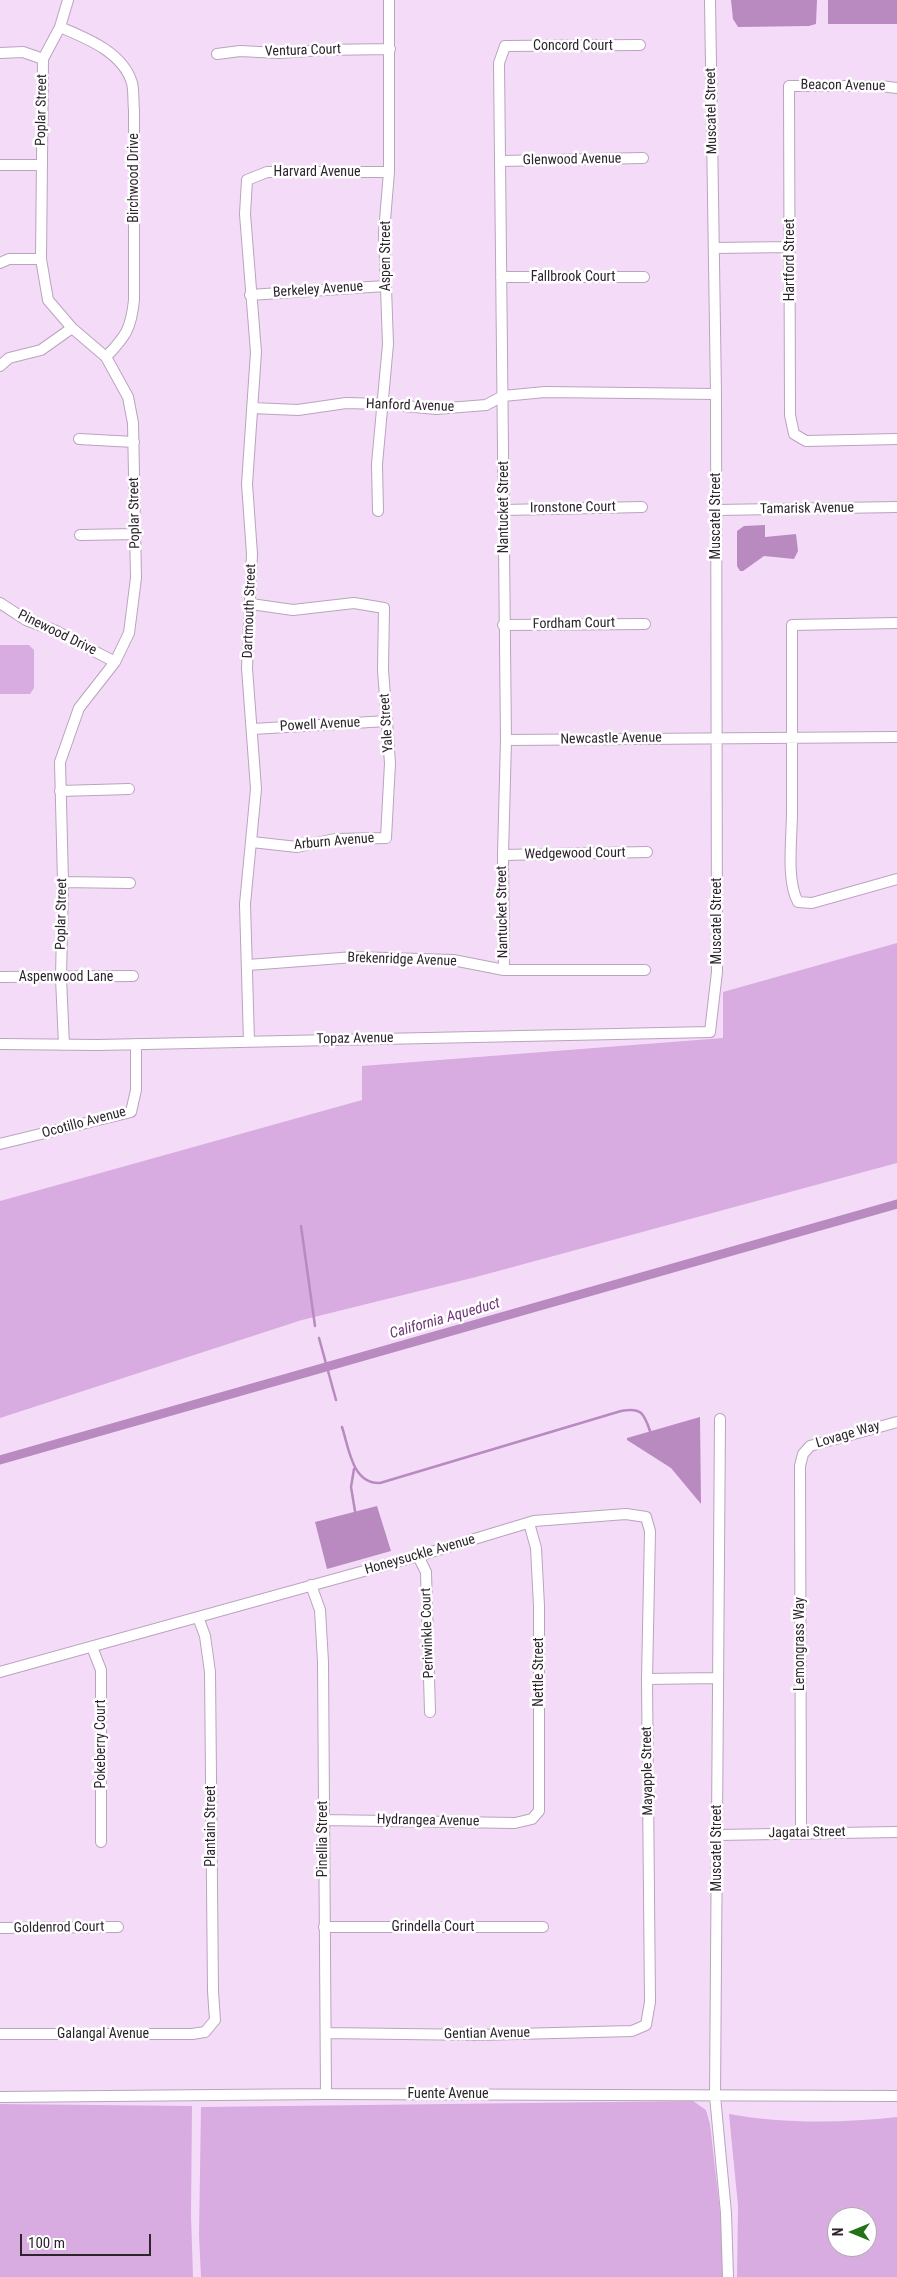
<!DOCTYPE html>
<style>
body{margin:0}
#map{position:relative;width:897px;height:2277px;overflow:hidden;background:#f4dcf8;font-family:"Roboto Condensed",sans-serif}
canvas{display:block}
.north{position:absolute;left:827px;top:2207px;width:50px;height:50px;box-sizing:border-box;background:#fff;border:1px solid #aba7ab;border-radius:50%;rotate:270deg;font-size:14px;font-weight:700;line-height:20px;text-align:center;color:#2d242e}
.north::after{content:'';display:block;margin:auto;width:18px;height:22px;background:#247218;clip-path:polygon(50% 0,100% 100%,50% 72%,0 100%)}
.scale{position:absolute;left:20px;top:2234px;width:131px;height:22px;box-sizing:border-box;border:2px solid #2d242e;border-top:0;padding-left:6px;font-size:15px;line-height:18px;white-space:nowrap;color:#2d242e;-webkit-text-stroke:4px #fff;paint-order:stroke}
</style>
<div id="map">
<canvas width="897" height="2277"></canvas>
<div class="north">N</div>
<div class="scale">100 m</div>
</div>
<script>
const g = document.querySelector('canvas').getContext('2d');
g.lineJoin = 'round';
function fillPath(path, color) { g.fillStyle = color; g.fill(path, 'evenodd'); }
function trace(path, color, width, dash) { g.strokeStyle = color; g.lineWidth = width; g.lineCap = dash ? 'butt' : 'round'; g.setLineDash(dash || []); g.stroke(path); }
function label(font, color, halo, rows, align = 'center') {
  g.font = font + ' "Roboto Condensed",sans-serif'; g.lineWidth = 5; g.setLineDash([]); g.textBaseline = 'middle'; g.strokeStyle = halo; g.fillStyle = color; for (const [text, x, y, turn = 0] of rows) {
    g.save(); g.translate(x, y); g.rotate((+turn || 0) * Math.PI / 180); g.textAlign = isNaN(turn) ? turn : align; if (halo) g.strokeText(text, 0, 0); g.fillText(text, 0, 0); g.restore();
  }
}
const green = new Path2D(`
 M0 645H29L34 650V688L30 694H0Z
 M897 943V1163L476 1277 302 1320 0 1418V1201L362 1100V1066L723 1038V992Z
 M693 2101 706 2110 710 2124 722 2229V2277H201L199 2235 201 2107Z
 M0 2104 192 2106 191 2215 193 2277H0Z
 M729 2114C784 2124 842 2123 897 2117V2277H737L738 2206ZM837 2217H867V2247H837Z`);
const water = new Path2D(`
 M731 0H817L816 24 809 26 738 27 733 19Z
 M828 0H897V24H828Z
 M765 525V537L796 534 798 551 794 559 764 556 743 571H740L737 566V531L744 526Z
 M700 1417 701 1504 671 1468 627 1440V1438Z
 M377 1506 391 1551 327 1569 315 1522Z`);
const stream = new Path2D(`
 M301 1226 315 1326
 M319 1338 336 1400
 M342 1427C349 1448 352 1484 380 1483L621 1411C641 1407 644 1413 650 1431
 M354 1469 351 1487 355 1511`);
const canal = new Path2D(`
 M0 1460 897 1204`);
const minor = new Path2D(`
 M60 27C86 38 123 52 132 83 134 91 133 101 134 110V300C131 329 126 336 106 357
 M0 53 23 52 43 59
 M217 54 240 51 279 53 322 50 390 49
 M897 88 880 86H789L790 415 794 434 806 441 897 439
 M501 161 643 158
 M0 165H41
 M714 248 790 247
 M0 263 9 259H41
 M501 277H644
 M250 295 385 286
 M0 366 9 358 41 350 72 328
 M252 408 298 410 346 403 383 404 436 409 486 405 503 396 545 392 716 394
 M79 439 134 442
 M504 510 642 507
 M717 510 897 507
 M378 511 377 464 388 344 384 232 389 172V0
 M80 535 136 534
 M0 603 26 620 56 631 115 662
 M251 604 293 610 354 603 384 608 383 670 390 763 386 838 335 839 297 847 252 842
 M897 623 792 625C792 687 792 750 792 812 792 838 786 881 798 902L812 903 897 879
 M503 625 645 624
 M253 729 387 721
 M506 740 897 737
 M60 791 129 789
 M503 855 647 852
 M63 882 130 883
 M248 965 354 957 453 960 504 970H645
 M504 970 503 855 506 740 499 63 505 46 640 45
 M0 977 133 976
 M249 1041 245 904 256 789 247 668 252 554 247 484 256 352 245 214 247 180 267 172H389
 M0 1044 98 1045 710 1032 717 972 716 394 710 0
 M64 1045 61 978 63 882 60 762 79 708 115 662 129 633 136 578 133 423 128 397 106 357 72 328 48 300 41 259 43 59 60 27 68 0
 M0 1144 131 1112 136 1090V1044
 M720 1419 715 2096 726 2213 728 2277
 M418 1556 426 1572 430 1712
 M311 1585 320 1610 323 1662 326 2094
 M92 1647 101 1670V1842
 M0 1672 418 1556 534 1521 626 1514 646 1517 650 1531 647 1679 650 2002 646 2025 632 2031 479 2035 326 2033
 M647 1679 718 1678
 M323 1820 515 1823 532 1819 539 1811V1606L536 1548 529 1523
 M801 1833 800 1466 803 1454 810 1446 897 1422
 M717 1835 897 1832
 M324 1927H543
 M0 1928 118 1927
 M0 2034H192L205 2032 215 2020 213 1991 210 1672 205 1636 198 1617
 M0 2097 326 2094 897 2096`);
const streetNames = [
 ["Concord Court",573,46],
 ["Ventura Court",303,51,-2],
 ["Beacon Avenue",843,86,1],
 ["Poplar Street",42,110,-89],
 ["Muscatel Street",712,111,-91],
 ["Glenwood Avenue",572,160,-1],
 ["Harvard Avenue",317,172],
 ["Birchwood Drive",134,178,-90],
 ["Aspen Street",386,256,-90],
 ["Hartford Street",790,260,-90],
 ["Fallbrook Court",573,277],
 ["Berkeley Avenue",318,290,-4],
 ["Hanford Avenue",410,406,2],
 ["Nantucket Street",504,507,-90],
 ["Ironstone Court",573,508,-1],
 ["Tamarisk Avenue",807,509,-1],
 ["Poplar Street",135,513,-91],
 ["Muscatel Street",716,516,-90],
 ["Dartmouth Street",250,611,-88],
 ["Fordham Court",574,624,-1],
 ["Pinewood Drive",57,633,26],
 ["Yale Street",387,723,-94],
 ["Powell Avenue",320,725,-3],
 ["Newcastle Avenue",611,739,-1],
 ["Arburn Avenue",334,842,-5],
 ["Wedgewood Court",575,854,-1],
 ["Nantucket Street",503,912,-91],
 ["Poplar Street",62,914,-89],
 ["Muscatel Street",717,921,-90],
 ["Brekenridge Avenue",402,960,2],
 ["Aspenwood Lane",66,977],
 ["Topaz Avenue",355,1039,-1],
 ["Ocotillo Avenue",84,1123,-15],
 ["Lovage Way",848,1435,-16],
 ["Honeysuckle Avenue",420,1555,-16],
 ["Periwinkle Court",428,1633,-92],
 ["Lemongrass Way",800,1644,-90],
 ["Nettle Street",539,1672,-90],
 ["Pokeberry Court",101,1744,-90],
 ["Mayapple Street",648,1771,-91],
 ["Hydrangea Avenue",428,1821,1],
 ["Plantain Street",211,1826,-90],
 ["Jagatai Street",807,1833,-1],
 ["Pinellia Street",323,1839,-90],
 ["Muscatel Street",717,1848,-90],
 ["Grindella Court",433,1927],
 ["Goldenrod Court",59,1928,-1],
 ["Galangal Avenue",103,2034],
 ["Gentian Avenue",487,2034,-1],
 ["Fuente Avenue",448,2094]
];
const waterNames = [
 ["California Aqueduct",445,1319,-16]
];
fillPath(green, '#d8ace0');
fillPath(water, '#b88ac0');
trace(stream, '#b88ac0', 2.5);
trace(canal, '#b88ac0', 9);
trace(minor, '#baa3be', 12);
trace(minor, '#fff', 10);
label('14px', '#2d242e', '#fff', streetNames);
label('italic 15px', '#6f3679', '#fff', waterNames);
</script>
